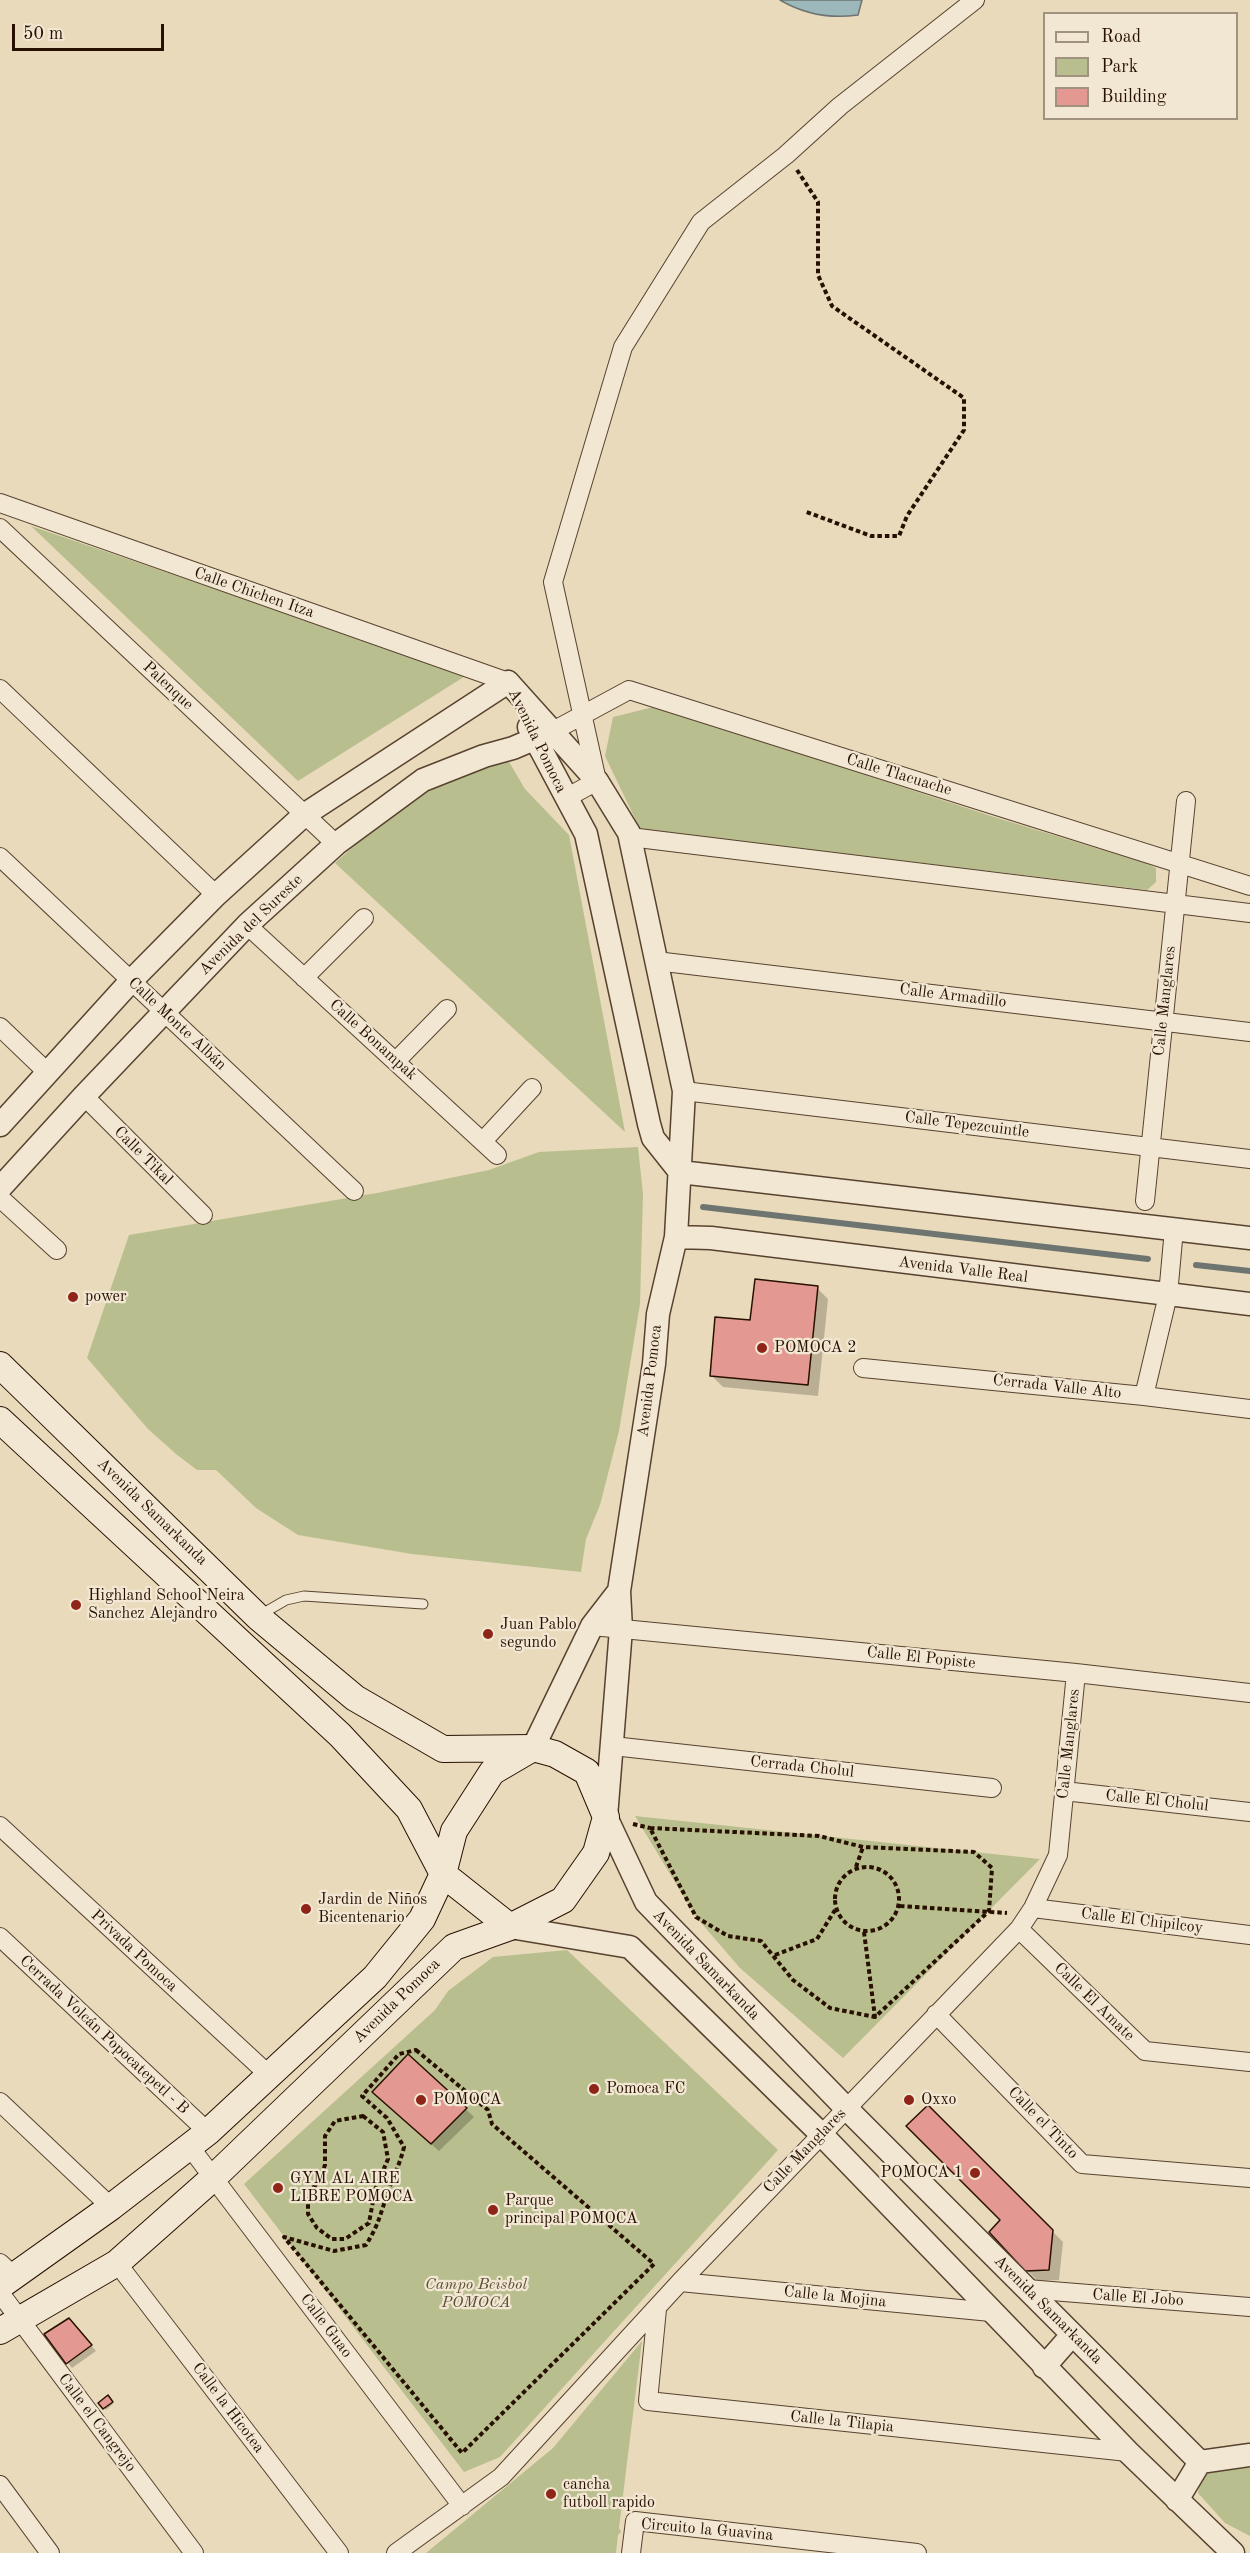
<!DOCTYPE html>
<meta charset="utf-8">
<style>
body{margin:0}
#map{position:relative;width:1250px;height:2553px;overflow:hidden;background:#e9dabb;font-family:"Old Standard TT",serif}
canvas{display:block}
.legend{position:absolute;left:1043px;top:12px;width:195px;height:108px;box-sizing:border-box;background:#f1e7d3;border:2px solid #a1917f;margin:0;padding:8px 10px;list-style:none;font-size:18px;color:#281000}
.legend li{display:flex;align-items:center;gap:12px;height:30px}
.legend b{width:30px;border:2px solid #a1917f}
.scale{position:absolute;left:12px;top:24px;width:152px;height:27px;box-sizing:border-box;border:3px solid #281000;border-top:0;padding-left:8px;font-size:18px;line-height:21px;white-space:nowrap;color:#281000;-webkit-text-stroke:4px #f1e7d3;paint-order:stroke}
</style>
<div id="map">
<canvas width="1250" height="2553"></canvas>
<ul class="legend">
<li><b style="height:8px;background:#f1e7d3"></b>Road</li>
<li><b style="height:16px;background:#b9be8e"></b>Park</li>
<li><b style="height:16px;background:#e39991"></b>Building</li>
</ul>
<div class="scale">50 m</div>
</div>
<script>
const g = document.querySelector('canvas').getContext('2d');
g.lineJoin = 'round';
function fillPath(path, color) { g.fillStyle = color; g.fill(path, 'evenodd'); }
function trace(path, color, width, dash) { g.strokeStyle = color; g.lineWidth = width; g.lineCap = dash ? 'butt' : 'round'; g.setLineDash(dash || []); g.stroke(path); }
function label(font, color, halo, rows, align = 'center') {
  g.font = font + ' "Old Standard TT",serif'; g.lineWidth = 4.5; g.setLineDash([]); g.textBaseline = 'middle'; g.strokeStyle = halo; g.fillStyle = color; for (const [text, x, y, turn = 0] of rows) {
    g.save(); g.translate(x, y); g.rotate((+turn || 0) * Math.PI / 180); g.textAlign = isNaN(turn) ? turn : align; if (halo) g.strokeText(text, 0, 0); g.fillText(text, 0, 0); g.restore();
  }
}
const green = new Path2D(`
 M31 526 467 675 298 781Z
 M657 706 726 725 755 739 991 816 1148 864 1156 868V882L1147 890 640 829 605 756 613 717Z
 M505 755 525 789 569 835 625 1132 335 863 424 783Z
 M638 1147 643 1194 640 1304 619 1431 600 1505 586 1539 581 1572 412 1554 298 1535 256 1508 216 1470H197L176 1454 148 1429 87 1358 129 1235 377 1193 489 1170 539 1152Z
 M635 1816 1040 1859 843 2058 740 1968 696 1917Z
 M567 1950 778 2150 500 2457 464 2472 244 2184 435 2010 448 1991 493 1957Z
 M642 2341 619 2528 621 2532 618 2535 616 2553H426L553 2448Z
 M1241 2466 1250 2468V2536L1225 2523 1198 2493 1200 2481 1208 2470Z`);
const water = new Path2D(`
 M780 0H862L858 15C830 19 804 14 780 0Z`);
const shadow = new Path2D(`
 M817 1288 828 1299 818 1396 723 1387 712 1376 751 1322Z
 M409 2056 474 2117 439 2151 382 2100Z
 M928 2107 1063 2242 1059 2280 1038 2281 1027 2270 1002 2220Z
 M74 2325 96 2351 72 2368 46 2335Z
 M110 2399 113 2404 106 2410 100 2403Z`);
const stream = new Path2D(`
 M703 1207 1148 1259
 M1196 1265 1250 1271`);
const building = new Path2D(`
 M755 1279 818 1286 808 1385 710 1376 715 1317 750 1320Z
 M408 2054 467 2108 431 2144 372 2092Z
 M928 2105 1053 2230 1049 2270 1025 2271 989 2232 1000 2220 906 2126Z
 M69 2318 92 2345 66 2364 44 2334Z
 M108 2395 113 2402 103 2409 98 2403Z`);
const path = new Path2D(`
 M797 170 818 202V275L832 306 964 398V430L907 516 899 536H871L804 511
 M633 1824 650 1828
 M650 1828 819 1836 863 1847 974 1852 992 1868 989 1911 875 2017 830 2008 793 1980 761 1941 728 1936 696 1917Z
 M835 1899a32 32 0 1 1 64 0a32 32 0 1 1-64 0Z
 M856 1867 863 1847
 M900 1906 1007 1913
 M864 1932 875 2017
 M775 1955 817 1939 835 1910
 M416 2050 488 2110 492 2124 654 2264 462 2453 284 2237 334 2251 366 2245C379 2224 380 2215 388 2192 393 2177 400 2164 404 2147L387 2118 362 2096 399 2054Z
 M363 2116 383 2132 388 2159 375 2190 369 2223 345 2239H332L317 2228 308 2214V2196L320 2178 325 2165V2136L335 2121Z`);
const service = new Path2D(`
 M260 1615 286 1600 304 1596 423 1604`);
const minor = new Path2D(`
 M0 503 508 682
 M0 528 336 844
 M0 689 216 895
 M553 731 629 690 1250 886
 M566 798 597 781 553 582 623 347 701 222 786 155 840 106 975 0
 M630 837 1250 913
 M0 857 354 1191
 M247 925 497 1155
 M656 961 1250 1032
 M304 978 364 918
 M0 1027 48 1073
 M396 1061 447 1009
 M684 1091 1250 1159
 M84 1096 203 1215
 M483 1141 532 1088
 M0 1198 57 1250
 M1145 1201 1186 801
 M863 1368 1144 1396 1250 1409
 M1144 1396 1168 1295 1174 1229
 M592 1626 1076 1673 1250 1693
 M613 1746 992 1788
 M1064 1791 1250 1812
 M0 1826 269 2075
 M1033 1908 1250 1935
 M1019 1929 1145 2051 1250 2062
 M0 1937 208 2132
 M936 2014 1082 2164 1250 2178
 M0 2102 111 2207
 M190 2147 462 2506
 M0 2263 14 2276
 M117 2263 339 2553
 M680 2282 991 2312
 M1027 2289 1250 2307
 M0 2293 194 2553
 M657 2309 648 2401 1128 2452
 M0 2485 50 2553
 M396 2553 501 2477 680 2282 1019 1929 1033 1908 1058 1855 1076 1673
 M631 2553 635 2521 917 2553`);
const tertiary = new Path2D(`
 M508 682 597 781 629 833 684 1091 676 1237 658 1314 654 1364 619 1591 621 1629 606 1817 646 1902 846 2108 1200 2462 1250 2455
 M529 727 586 834 649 1124 653 1138 680 1172
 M0 1125 130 982 216 895 304 815 508 682
 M680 1172 1250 1238
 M0 1188 84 1096 247 925 336 844 423 780 484 756 513 748 553 731
 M676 1237 711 1238 1250 1304
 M533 1748 592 1626 619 1591
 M510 1927 630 1947 821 2134 1128 2452 1233 2553
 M1044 2367 1072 2335
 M1177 2500 1200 2462`);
const secondary = new Path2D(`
 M0 1365 258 1617 355 1698 443 1749 533 1748 555 1754 587 1772 606 1817 596 1853 563 1900 510 1927 454 1947 213 2178 117 2263 0 2331
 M0 1420 340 1735 409 1809 443 1874 510 1927
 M0 2286 111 2207 208 2132 375 1977 422 1919 443 1874 454 1831 492 1772 533 1748`);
const markers = [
 [73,1297,6,"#8f2418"],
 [762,1348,6,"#8f2418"],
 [76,1605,6,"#8f2418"],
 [488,1634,6,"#8f2418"],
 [306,1909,6,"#8f2418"],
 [594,2089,6,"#8f2418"],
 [421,2100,6,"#8f2418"],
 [909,2100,6,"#8f2418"],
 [975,2173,6,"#8f2418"],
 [278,2188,6,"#8f2418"],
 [493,2210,6,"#8f2418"],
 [551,2494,6,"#8f2418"]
];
const streetNames = [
 ["Calle Chichen Itza",254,593,19],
 ["Palenque",168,686,43],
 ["Avenida Pomoca",537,741,64],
 ["Calle Tlacuache",899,775,17],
 ["Avenida del Sureste",251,925,-44],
 ["Calle Armadillo",953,996,7],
 ["Calle Manglares",1165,1001,-84],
 ["Calle Monte Albán",177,1024,43],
 ["Calle Bonampak",373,1040,42],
 ["Calle Tepezcuintle",967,1125,7],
 ["Calle Tikal",143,1156,45],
 ["Avenida Valle Real",963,1270,7],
 ["Avenida Pomoca",650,1381,-83],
 ["Cerrada Valle Alto",1057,1387,6],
 ["Avenida Samarkanda",152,1512,44],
 ["Calle El Popiste",921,1658,6],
 ["Calle Manglares",1069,1744,-84],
 ["Cerrada Cholul",802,1767,6],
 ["Calle El Cholul",1157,1801,6],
 ["Calle El Chipilcoy",1142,1921,7],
 ["Privada Pomoca",134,1951,43],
 ["Avenida Samarkanda",706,1965,46],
 ["Avenida Pomoca",397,2001,-44],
 ["Calle El Amate",1094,2002,44],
 ["Cerrada Volcán Popocatepetl - B",104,2035,43],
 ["Calle el Tinto",1043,2123,46],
 ["Calle Manglares",805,2151,-46],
 ["Calle la Mojina",835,2297,6],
 ["Calle El Jobo",1138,2298,4],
 ["Avenida Samarkanda",1048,2310,45],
 ["Calle Guao",326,2326,53],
 ["Calle la Hicotea",228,2408,53],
 ["Calle la Tilapia",842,2422,6],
 ["Calle el Cangrejo",97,2423,53],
 ["Circuito la Guavina",707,2530,5]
];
const poiNames = [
 ["power",85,1297],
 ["POMOCA 2",774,1348],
 ["Highland School Neira",88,1596],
 ["Sanchez Alejandro",88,1614],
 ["Juan Pablo",500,1625],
 ["segundo",500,1643],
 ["Jardin de Niños",318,1900],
 ["Bicentenario",318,1918],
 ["Pomoca FC",606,2089],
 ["POMOCA",433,2100],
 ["Oxxo",921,2100],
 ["POMOCA 1",963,2173,"right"],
 ["GYM AL AIRE",290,2179],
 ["LIBRE POMOCA",290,2197],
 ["Parque",505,2201],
 ["principal POMOCA",505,2219],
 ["cancha",563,2485],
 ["futboll rapido",563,2503]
];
const parkNames = [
 ["Campo Beisbol",476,2285],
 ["POMOCA",476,2303]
];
fillPath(green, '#b9be8e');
fillPath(water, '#9cb8ba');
trace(water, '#6e7570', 1.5);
fillPath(shadow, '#0003');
trace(stream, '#6e7570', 6);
fillPath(building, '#e39991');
trace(building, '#281000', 1.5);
trace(service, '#58422f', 11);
trace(minor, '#58422f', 20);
trace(tertiary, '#58422f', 25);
trace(secondary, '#281000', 28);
trace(path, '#281000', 4, [4.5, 3]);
trace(service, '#f1e7d3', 9);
trace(minor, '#f1e7d3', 18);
trace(tertiary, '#f1e7d3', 22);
trace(secondary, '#f1e7d3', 26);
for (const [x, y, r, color] of markers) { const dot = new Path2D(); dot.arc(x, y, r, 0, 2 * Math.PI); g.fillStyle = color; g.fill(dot); trace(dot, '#f1e7d3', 2); }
label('16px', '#281000', '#f1e7d3', streetNames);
label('16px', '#281000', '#f1e7d3', poiNames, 'left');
label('italic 16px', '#5b4d32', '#f1e7d3', parkNames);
</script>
